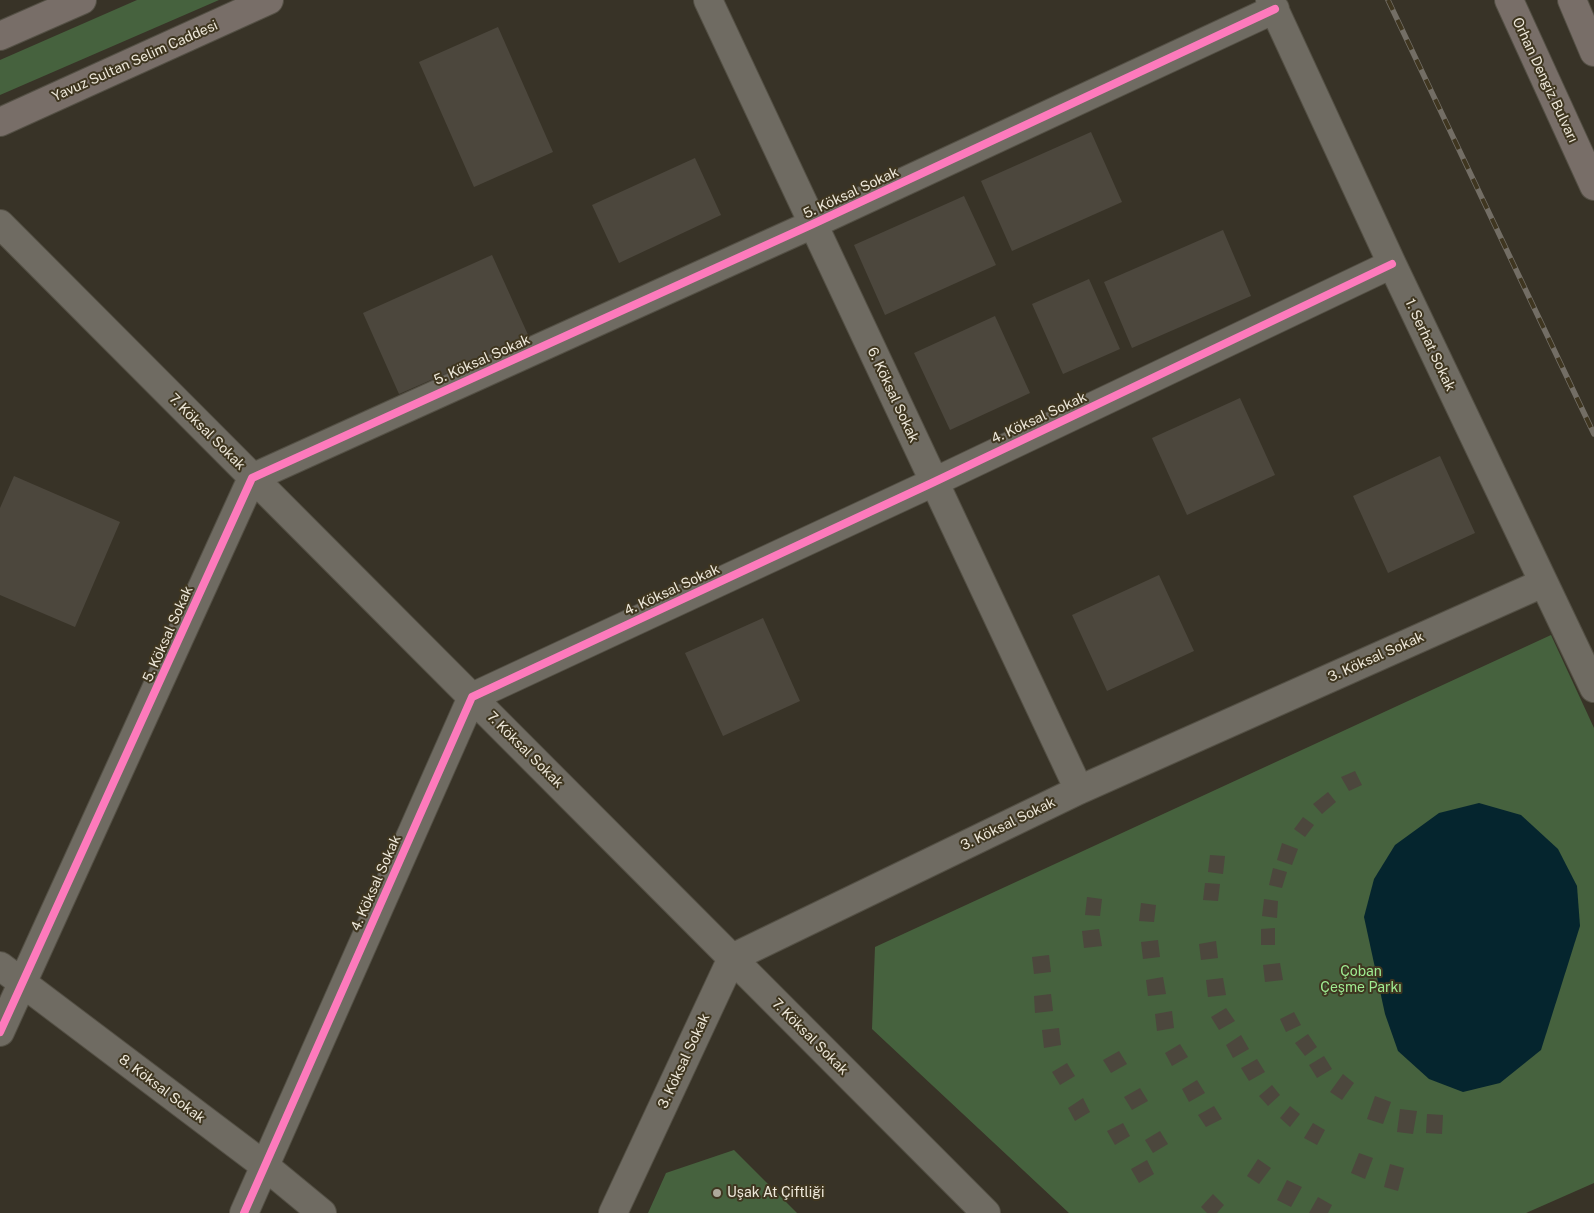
<!DOCTYPE html>
<meta charset="utf-8">
<style>
body{margin:0}
canvas{display:block;background:#383327}
</style>
<canvas width="1594" height="1213"></canvas>
<script>
const g = document.querySelector('canvas').getContext('2d');
g.lineJoin = 'round';
function fillPath(path, color) { g.fillStyle = color; g.fill(path, 'evenodd'); }
function trace(path, color, width, dash) { g.strokeStyle = color; g.lineWidth = width; g.lineCap = dash ? 'butt' : 'round'; g.setLineDash(dash || []); g.stroke(path); }
function label(font, color, halo, rows, align = 'center') {
  g.font = font + ' "Public Sans",sans-serif'; g.lineWidth = 4; g.setLineDash([]); g.textBaseline = 'middle'; g.strokeStyle = halo; g.fillStyle = color; for (const [text, x, y, turn = 0] of rows) {
    g.save(); g.translate(x, y); g.rotate((+turn || 0) * Math.PI / 180); g.textAlign = isNaN(turn) ? turn : align; if (halo) g.strokeText(text, 0, 0); g.fillText(text, 0, 0); g.restore();
  }
}
const green = new Path2D(`
 M137 0H219L0 95V60Z
 M1551 635 1594 728V1183L1526 1213H1069L872 1029 875 947Z
 M734 1150 797 1213H648L666 1173Z`);
const water = new Path2D(`
 M1479 803 1521 815 1558 849 1577 886 1580 926 1541 1050 1500 1083 1463 1092 1429 1079 1398 1051 1385 1014 1364 917 1374 879 1395 845 1439 813Z`);
const building = new Path2D(`
 M498 27 553 152 474 187 419 62Z
 M1091 132 1122 202 1012 251 981 181Z
 M695 158 721 215 619 263 592 205Z
 M964 196 996 265 885 315 854 245Z
 M1223 230 1251 296 1132 348 1104 282Z
 M492 255 529 337 399 394 363 313Z
 M1089 279 1120 349 1063 374 1032 304Z
 M995 316 1030 393 950 430 914 353Z
 M1240 398 1275 475 1187 515 1152 438Z
 M1440 456 1475 533 1388 573 1353 496Z
 M14 476 120 522 75 627 0 595V508Z
 M1159 575 1194 651 1107 691 1072 615Z
 M763 618 800 701 723 736 685 653Z
 M1355 771 1362 785 1349 791 1341 777Z
 M1328 792 1336 802 1322 814 1313 804Z
 M1303 817 1314 825 1305 837 1294 829Z
 M1282 843 1298 849 1292 865 1277 860Z
 M1210 855 1225 856 1223 874 1208 872Z
 M1273 868 1287 872 1282 888 1269 885Z
 M1205 883 1220 884 1218 901 1203 900Z
 M1087 897 1102 899 1100 916 1085 915Z
 M1264 899 1278 901 1277 918 1262 916Z
 M1141 903 1156 905 1154 922 1139 921Z
 M1275 928V945H1261V929Z
 M1099 929 1102 946 1084 948 1082 931Z
 M1158 940 1160 957 1143 959 1141 942Z
 M1216 941 1218 958 1201 960 1199 944Z
 M1049 955 1051 972 1034 974 1032 957Z
 M1280 963 1283 980 1265 982 1263 965Z
 M1163 977 1166 994 1148 996 1146 980Z
 M1223 978 1226 995 1208 997 1206 980Z
 M1051 994 1053 1011 1035 1013 1034 996Z
 M1226 1008 1235 1021 1219 1030 1211 1017Z
 M1172 1011 1174 1028 1157 1031 1155 1014Z
 M1294 1012 1301 1025 1286 1032 1280 1019Z
 M1059 1028 1061 1045 1044 1048 1042 1030Z
 M1308 1034 1317 1047 1305 1056 1295 1043Z
 M1241 1035 1249 1049 1233 1058 1226 1045Z
 M1180 1044 1188 1057 1172 1066 1165 1053Z
 M1119 1051 1127 1064 1111 1073 1103 1060Z
 M1324 1056 1332 1069 1317 1078 1309 1065Z
 M1257 1059 1265 1072 1249 1081 1241 1068Z
 M1067 1063 1075 1076 1060 1085 1052 1072Z
 M1343 1074 1354 1083 1342 1100 1330 1092Z
 M1197 1080 1205 1093 1189 1102 1182 1089Z
 M1272 1085 1280 1095 1268 1106 1259 1096Z
 M1140 1088 1148 1101 1132 1110 1124 1097Z
 M1375 1096 1391 1102 1383 1124 1367 1119Z
 M1083 1098 1090 1112 1075 1121 1068 1108Z
 M1214 1106 1222 1119 1206 1127 1198 1115Z
 M1290 1106 1300 1114 1290 1127 1280 1118Z
 M1400 1109 1417 1111 1413 1134 1397 1132Z
 M1427 1114 1443 1115 1442 1134 1426 1133Z
 M1123 1123 1130 1136 1115 1145 1107 1131Z
 M1313 1123 1325 1130 1317 1145 1304 1138Z
 M1160 1131 1168 1144 1153 1153 1145 1140Z
 M1359 1153 1373 1158 1365 1179 1351 1173Z
 M1258 1159 1271 1168 1259 1184 1247 1176Z
 M1147 1160 1154 1174 1139 1183 1131 1169Z
 M1390 1164 1404 1168 1398 1191 1384 1187Z
 M1287 1180 1302 1187 1291 1207 1277 1200Z
 M1213 1194 1224 1205 1217 1213H1207L1201 1207Z
 M1318 1197 1332 1205 1328 1213H1309Z`);
const minor = new Path2D(`
 M708 0 1079 790
 M1270 0 1392 264 1594 688
 M0 224 986 1213
 M0 966 265 1166 322 1213
 M0 1032 252 478 813 224 1275 9
 M244 1213 472 697 934 482 1392 264
 M613 1213 732 958 1079 790 1543 583`);
const major = new Path2D(`
 M1509 0 1594 186
 M1572 0 1594 52
 M0 36 82 0
 M0 122 269 0`);
const rail = new Path2D(`
 M1388 0 1594 434`);
const cycleway = new Path2D(`
 M0 1032 252 478 813 224 1275 9
 M244 1213 472 697 934 482 1392 264`);
const markers = [
 [717,1193,5,"#aea99b"]
];
const streetNames = [
 ["Yavuz Sultan Selim Caddesi",135,61,-24],
 ["Orhan Dengiz Bulvarı",1545,80,65],
 ["5. Köksal Sokak",851,193,-25],
 ["1. Serhat Sokak",1430,345,65],
 ["5. Köksal Sokak",482,360,-24],
 ["6. Köksal Sokak",893,395,65],
 ["4. Köksal Sokak",1039,418,-25],
 ["7. Köksal Sokak",207,432,45],
 ["4. Köksal Sokak",672,590,-25],
 ["5. Köksal Sokak",168,634,-66],
 ["3. Köksal Sokak",1376,657,-24],
 ["7. Köksal Sokak",525,750,45],
 ["3. Köksal Sokak",1008,824,-26],
 ["4. Köksal Sokak",376,883,-66],
 ["7. Köksal Sokak",810,1037,45],
 ["3. Köksal Sokak",684,1061,-65],
 ["8. Köksal Sokak",162,1089,37]
];
const parkNames = [
 ["Çoban",1361,972],
 ["Çeşme Parkı",1361,988]
];
const poiNames = [
 ["Uşak At Çiftliği",727,1193]
];
fillPath(green, '#46623e');
fillPath(water, '#05252e');
fillPath(building, '#4c473d');
trace(minor, '#545045', 30);
trace(major, '#545045', 30);
trace(minor, '#6f6b62', 28);
trace(major, '#786e68', 28);
trace(rail, '#736e65', 5.5);
trace(rail, '#3f3620', 4, [11]);
trace(cycleway, '#fd7abc', 8);
for (const [x, y, r, color] of markers) { const dot = new Path2D(); dot.arc(x, y, r, 0, 2 * Math.PI); g.fillStyle = color; g.fill(dot); trace(dot, '#3f3620', 2); }
label('14px', '#eee8da', '#3f3620', streetNames);
label('14px', '#9fec92', '#3f3620', parkNames);
label('14px', '#eee8da', '#3f3620', poiNames, 'left');
</script>
